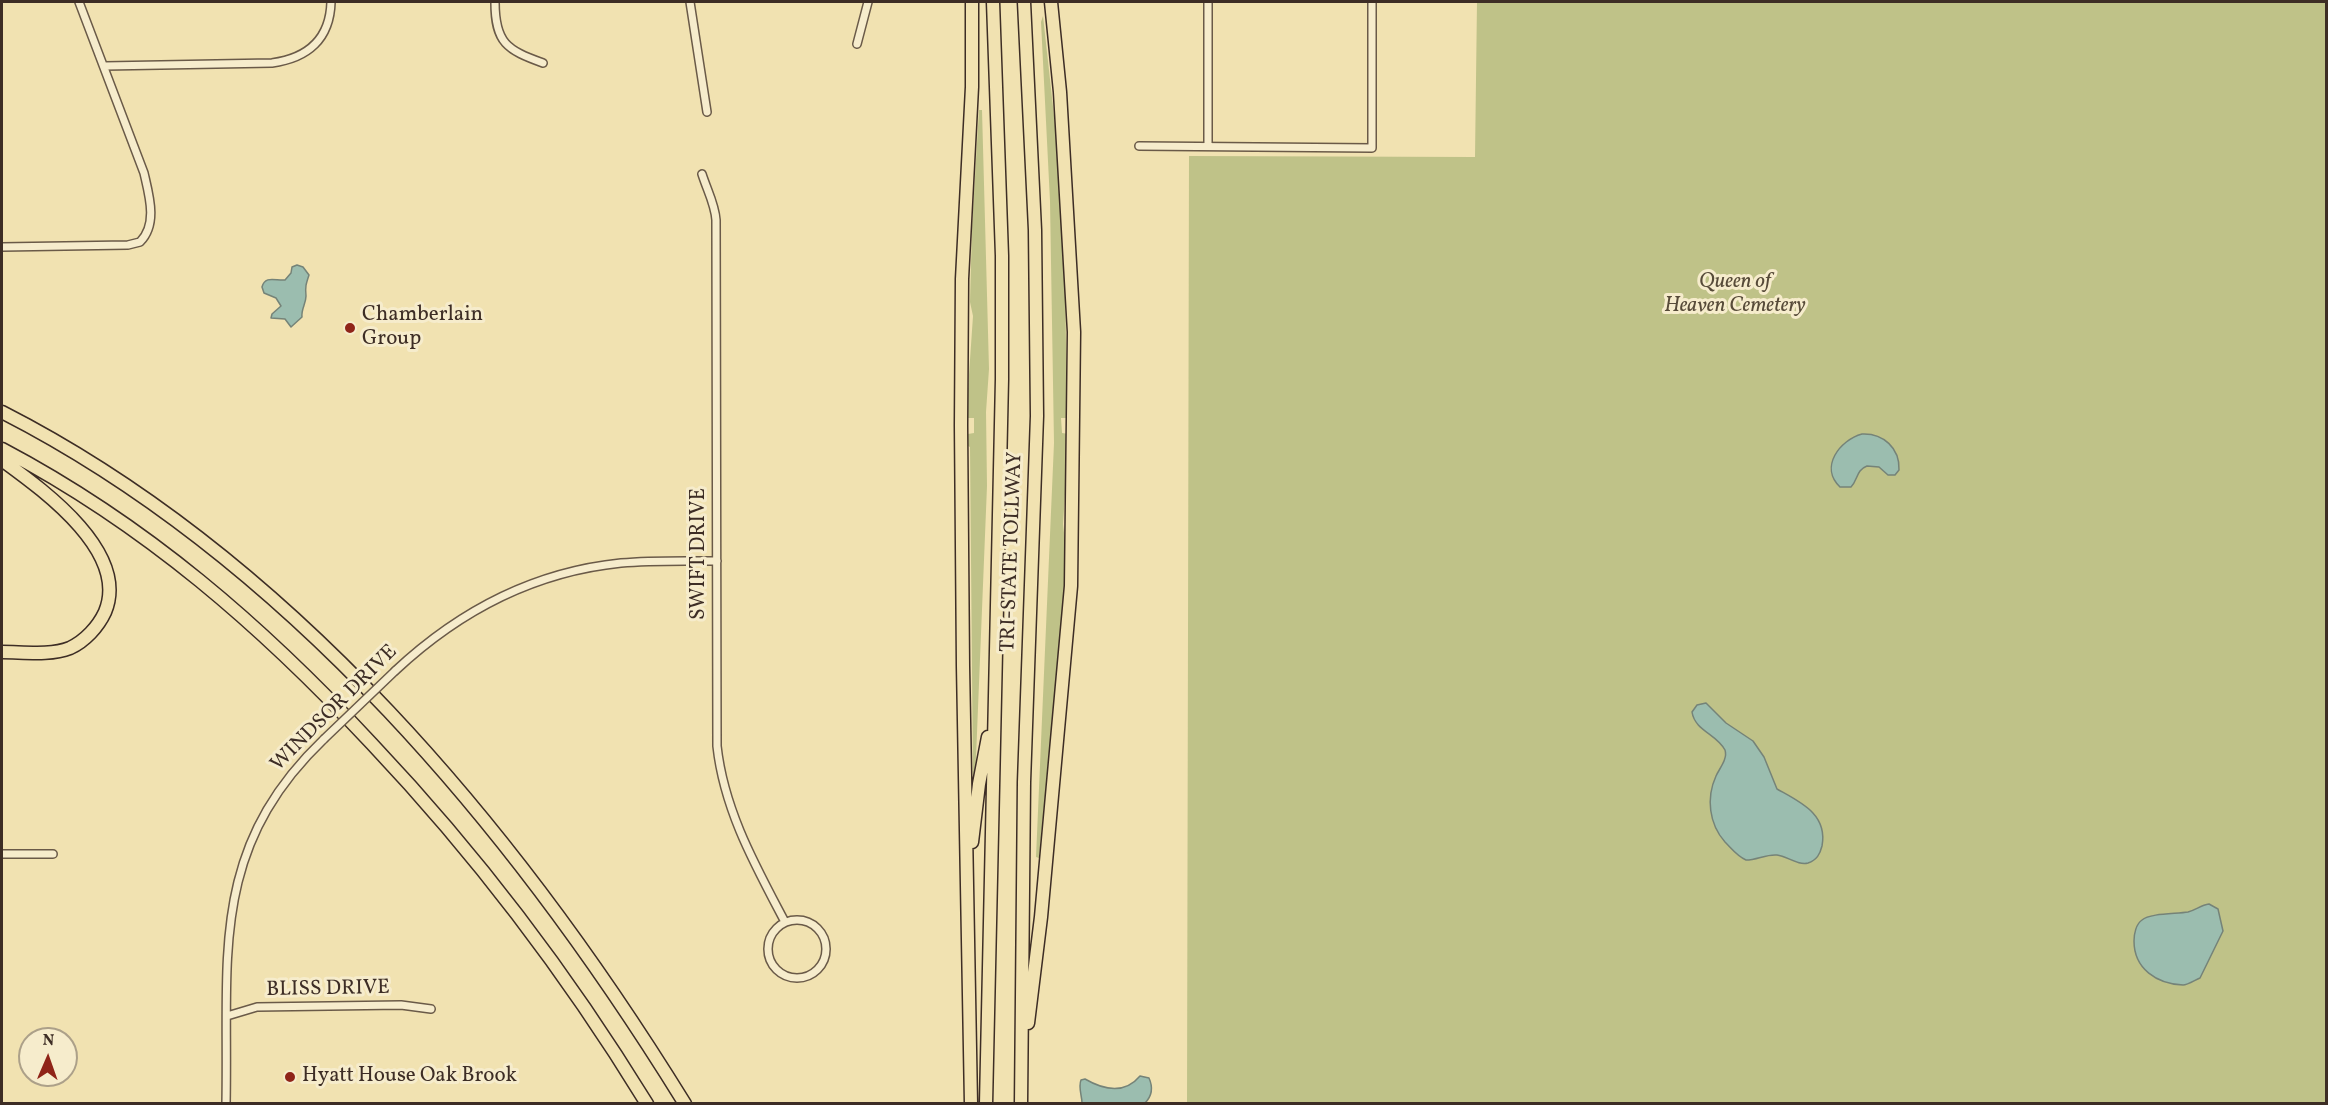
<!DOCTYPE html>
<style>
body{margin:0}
#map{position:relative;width:2328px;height:1105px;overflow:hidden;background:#f1e2b1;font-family:Vollkorn,serif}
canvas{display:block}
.frame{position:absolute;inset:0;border:3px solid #3d2d25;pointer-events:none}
.north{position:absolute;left:18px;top:1027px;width:60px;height:60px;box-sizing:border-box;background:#f6eccc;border:2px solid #aca089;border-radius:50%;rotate:2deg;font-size:16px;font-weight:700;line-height:24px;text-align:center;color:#3d2d25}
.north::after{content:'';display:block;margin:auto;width:21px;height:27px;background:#8f2418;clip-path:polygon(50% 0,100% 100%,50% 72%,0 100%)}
</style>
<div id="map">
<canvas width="2328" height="1105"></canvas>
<div class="frame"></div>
<div class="north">N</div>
</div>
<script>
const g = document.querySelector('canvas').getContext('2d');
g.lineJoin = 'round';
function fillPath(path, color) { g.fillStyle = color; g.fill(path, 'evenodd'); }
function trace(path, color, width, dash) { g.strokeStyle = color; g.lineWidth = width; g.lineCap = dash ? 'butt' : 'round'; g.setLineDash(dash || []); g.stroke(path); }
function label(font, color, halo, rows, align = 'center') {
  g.font = font + ' Vollkorn,serif'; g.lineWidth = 6; g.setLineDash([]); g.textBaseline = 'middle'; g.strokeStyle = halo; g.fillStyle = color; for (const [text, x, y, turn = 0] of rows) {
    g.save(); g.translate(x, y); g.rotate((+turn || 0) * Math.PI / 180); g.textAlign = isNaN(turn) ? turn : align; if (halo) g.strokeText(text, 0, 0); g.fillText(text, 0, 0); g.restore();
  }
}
const green = new Path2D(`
 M1477 2H2326V1103L1187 1104 1189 156 1475 157Z
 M1043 16 1057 143 1065 272 1067 418H1061L1062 433 1069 434 1063 524 1066 550 1062 622 1039 858 1036 857 1054 443 1050 201 1041 22Z
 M979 110H982L989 369 986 412 987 486 975 782H973L970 447 968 446V434L974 433V418H966L973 316 970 302 972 227Z`);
const water = new Path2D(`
 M297 265 303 267 309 275C306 284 305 287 306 296 306 304 301 309 302 317L291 327 285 319 271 318 272 314 281 306 276 298 264 293 262 287C265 275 276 281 285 280L291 273 292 267Z
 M1862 434C1883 433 1900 448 1899 470L1895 475H1888L1879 467 1867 466C1856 470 1858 480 1851 487H1840C1819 467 1840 440 1862 434Z
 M1706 703 1726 723 1753 741 1764 757 1777 789C1800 802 1828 814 1822 846 1820 854 1817 860 1808 863 1798 866 1787 856 1777 855 1766 854 1757 860 1746 860 1737 856 1732 849 1725 842 1709 824 1706 798 1716 776 1719 769 1728 759 1725 750 1717 734 1695 731 1692 712L1697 705Z
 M2209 904 2218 909 2223 931 2200 978C2195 980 2188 985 2183 985 2157 984 2134 969 2134 941 2134 934 2136 924 2142 920 2150 913 2176 914 2188 912 2196 910 2201 905 2209 904Z
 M1140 1076 1149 1078C1153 1087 1152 1096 1145 1103H1082C1082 1096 1078 1087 1081 1080L1085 1079C1104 1090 1125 1094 1140 1076Z`);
const street = new Path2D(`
 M495 2C495 43 507 50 543 63
 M690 2 707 112
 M857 44 868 2
 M105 66 272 63C308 58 330 39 331 2
 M1139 146 1372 148V2
 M1208 146V2
 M702 174C707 190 715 204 716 220L717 746C724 810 755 865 785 922
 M2 247 128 245 140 242C158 224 149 195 144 173L79 2
 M395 671C458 612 533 572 621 563 653 560 685 561 717 561
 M2 854H53
 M768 949a29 29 0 1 1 58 0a29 29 0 1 1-58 0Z
 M227 1016 257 1007 401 1005 431 1009
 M226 1104C229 958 208 850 324 739`);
const highway = new Path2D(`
 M2 412C290 559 517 832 685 1104
 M2 449C146 525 262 626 372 744 476 854 568 975 647 1104
 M2 460C43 490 130 552 105 612 98 627 85 641 70 648 50 656 23 652 2 652
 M972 842 979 784 988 737
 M1028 1023 1041 917 1071 586 1074 332 1060 92 1051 2
 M971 1104 963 666 961 425 962 279 972 87V2
 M986 1104 1002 379V256L993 2
 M1021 1104 1024 782 1037 416 1035 230 1024 2`);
const streetBridge = new Path2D(`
 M324 739 395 671`);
const markers = [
 [350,328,6,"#8f2418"],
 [290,1077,6,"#8f2418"]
];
const parkNames = [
 ["Queen of",1735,283],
 ["Heaven Cemetery",1735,307]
];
const poiNames = [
 ["Chamberlain",362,316],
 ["Group",362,340],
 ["Hyatt House Oak Brook",302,1077]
];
const streetNames = [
 ["TRI-STATE TOLLWAY",1013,552,-88],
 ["SWIFT DRIVE",700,554,-90],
 ["WINDSOR DRIVE",335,709,-45],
 ["BLISS DRIVE",328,990,-1]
];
fillPath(green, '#bfc288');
fillPath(water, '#9bbdaf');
trace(water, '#758378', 1.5);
trace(street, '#6a5a48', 10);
trace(highway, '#3d2d25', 15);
trace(street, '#f6eccc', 7);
trace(highway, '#f1e2b1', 12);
trace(streetBridge, '#6a5a48', 10, []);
trace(streetBridge, '#f6eccc', 7);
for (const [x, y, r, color] of markers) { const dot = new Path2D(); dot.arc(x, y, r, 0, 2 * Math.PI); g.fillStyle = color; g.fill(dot); trace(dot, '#f6eccc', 2); }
label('italic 21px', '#574b39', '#f6eccc', parkNames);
label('21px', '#3d2d25', '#f6eccc', poiNames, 'left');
label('21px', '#3d2d25', '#f6eccc', streetNames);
</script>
